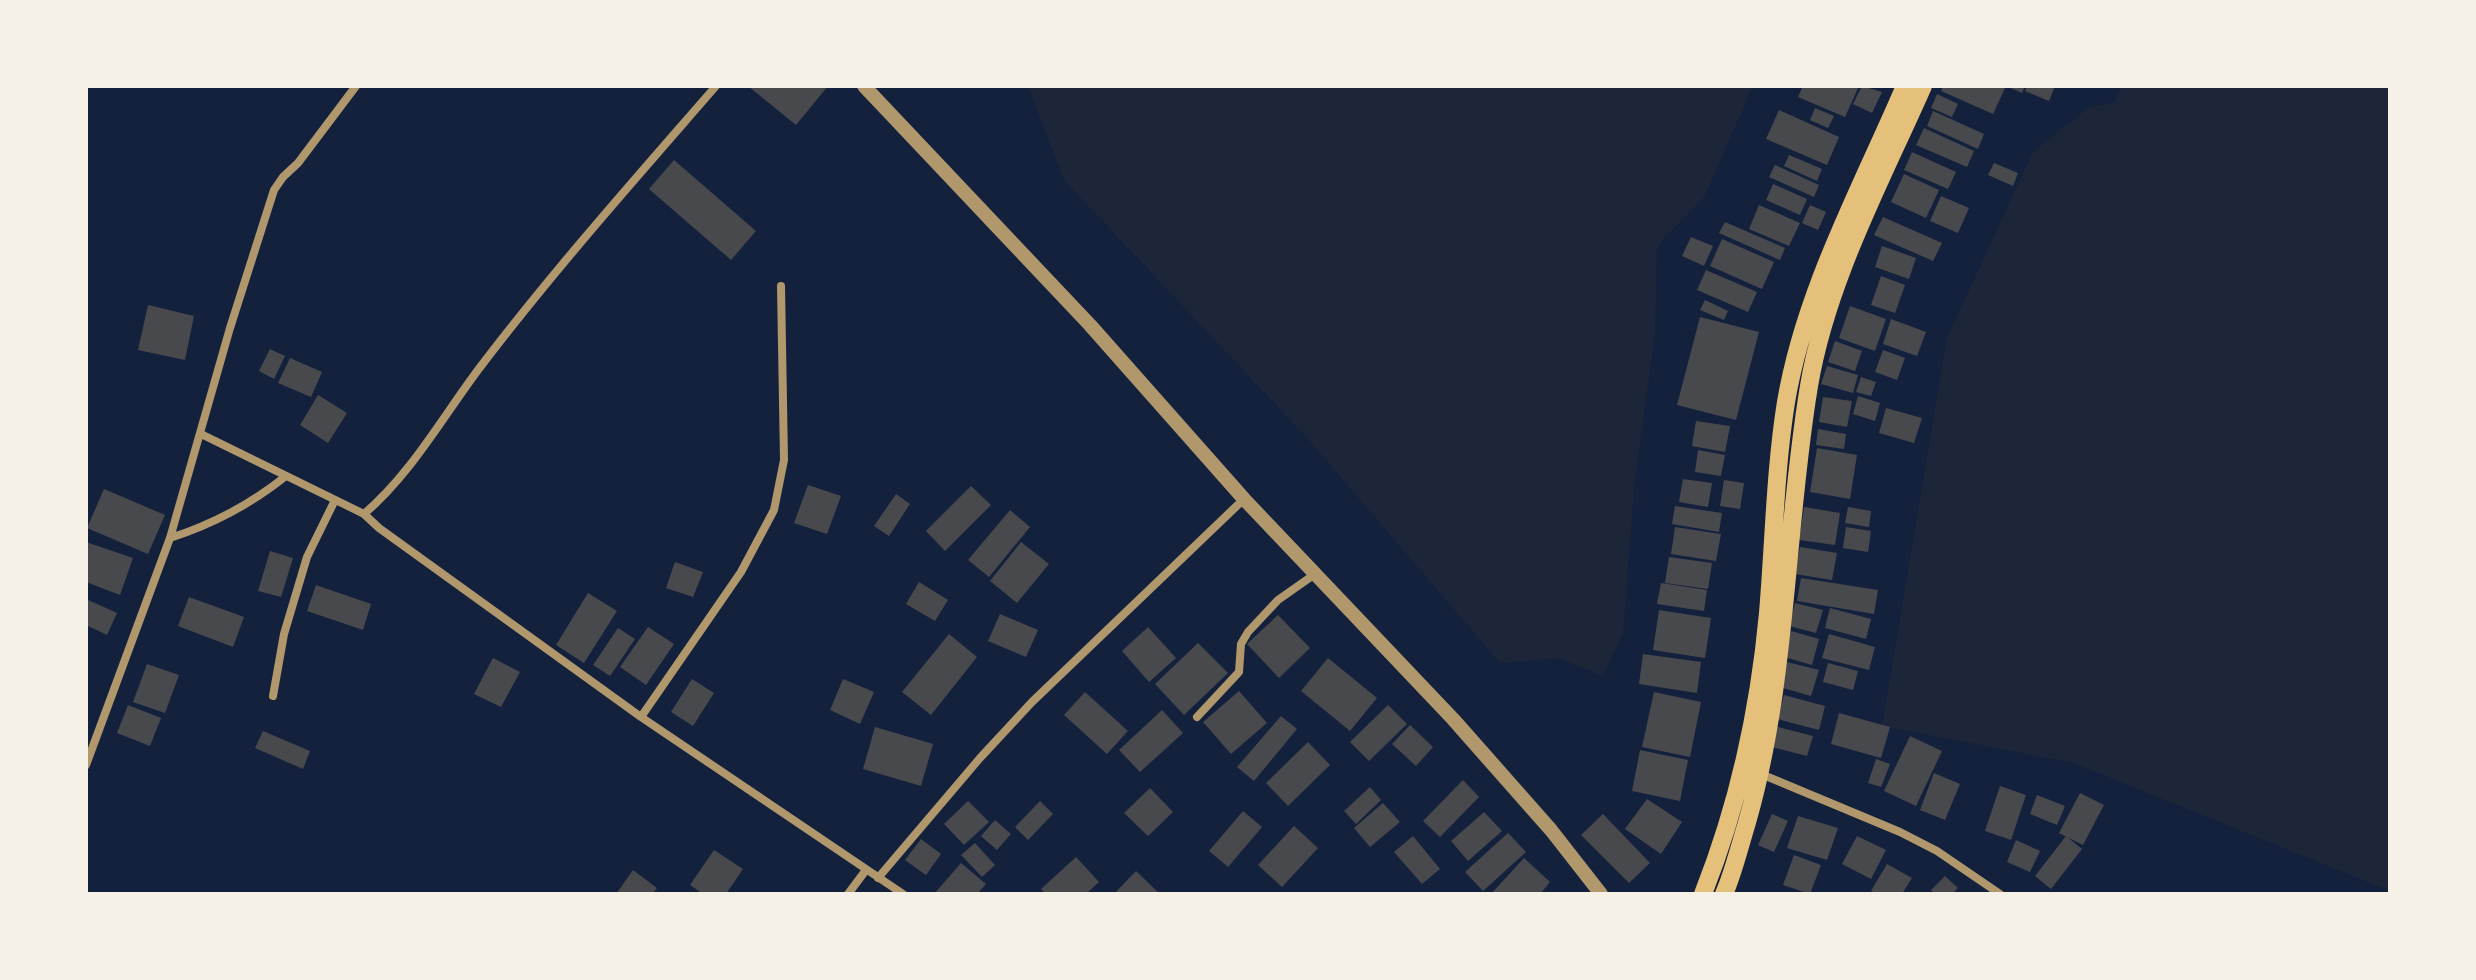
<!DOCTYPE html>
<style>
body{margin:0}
#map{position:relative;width:2476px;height:980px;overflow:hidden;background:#14213d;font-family:Rubik,sans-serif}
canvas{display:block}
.frame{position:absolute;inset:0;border:88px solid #f6f1e7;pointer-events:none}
</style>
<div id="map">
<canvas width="2476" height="980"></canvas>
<div class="frame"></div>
</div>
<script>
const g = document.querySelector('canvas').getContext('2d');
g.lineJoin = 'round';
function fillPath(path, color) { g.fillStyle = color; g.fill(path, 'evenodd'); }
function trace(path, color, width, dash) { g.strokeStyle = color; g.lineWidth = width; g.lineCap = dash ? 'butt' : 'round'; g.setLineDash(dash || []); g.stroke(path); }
const green = new Path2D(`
 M1028 86H1753L1704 197 1657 246 1655 333 1634 488 1623 634 1603 676 1559 658 1500 663 1309 440 1064 180Z
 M2121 86H2390V891L2074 763 1882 726 1947 338 2033 152 2088 108 2115 102Z`);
const building = new Path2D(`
 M748 86H828L796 125Z
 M1803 86H1859L1845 117 1798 97Z
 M1862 86 1882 92 1872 113 1853 104Z
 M1943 86H2025L2022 93 2006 86 1993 114 1941 91Z
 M2027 86H2055L2049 101 2025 91Z
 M1937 94 1958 104 1952 117 1931 108Z
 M1815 108 1834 116 1828 128 1810 120Z
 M1779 110 1839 137 1827 165 1766 139Z
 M1933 111 1984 134 1978 149 1927 126Z
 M1924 128 1974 151 1967 167 1916 145Z
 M1912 152 1956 172 1948 189 1904 170Z
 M1789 155 1822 169 1817 181 1784 166Z
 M674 160 756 231 731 260 649 189Z
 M1994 163 2018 173 2013 186 1988 175Z
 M1775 165 1819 185 1814 197 1769 177Z
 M1904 174 1939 190 1926 218 1891 202Z
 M1773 184 1807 199 1800 215 1766 200Z
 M1941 196 1969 208 1958 233 1930 221Z
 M1759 205 1800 223 1789 246 1749 229Z
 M1810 205 1826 212 1818 230 1802 223Z
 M1883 217 1942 243 1933 261 1874 235Z
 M1725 222 1785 248 1780 260 1719 233Z
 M1691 237 1713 246 1704 266 1682 256Z
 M1722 239 1774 262 1762 289 1710 266Z
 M1882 246 1916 258 1909 279 1875 267Z
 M1706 270 1757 292 1748 312 1697 290Z
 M1881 276 1905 285 1895 313 1871 305Z
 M1705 300 1728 311 1724 320 1700 310Z
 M148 305 194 316 185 360 138 350Z
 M1850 306 1886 319 1875 351 1839 338Z
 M1700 317 1759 332 1736 420 1677 405Z
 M1891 319 1926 332 1917 356 1883 344Z
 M1835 341 1862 351 1855 371 1828 362Z
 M270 349 285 356 274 379 259 371Z
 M1883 350 1905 358 1897 380 1875 372Z
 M290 358 322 372 311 397 278 383Z
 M1827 366 1858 375 1853 393 1821 384Z
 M1861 377 1876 382 1871 396 1856 392Z
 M318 395 347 413 328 443 300 425Z
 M1858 396 1880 403 1875 421 1853 414Z
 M1823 397 1852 401 1847 427 1819 422Z
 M1886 408 1922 418 1914 443 1879 433Z
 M1696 421 1730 426 1725 452 1692 446Z
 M1818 429 1846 434 1844 449 1816 445Z
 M1817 448 1857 455 1850 499 1810 492Z
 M1698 450 1725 455 1721 476 1695 472Z
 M1683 479 1712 483 1708 507 1679 502Z
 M1724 480 1744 483 1740 509 1720 506Z
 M808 485 841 496 827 534 794 523Z
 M971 486 991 505 945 551 926 531Z
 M104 489 165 515 148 554 87 528Z
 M896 494 910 504 889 536 874 526Z
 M1675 506 1722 513 1719 532 1672 524Z
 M1804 507 1840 513 1835 545 1799 540Z
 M1848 507 1871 511 1869 527 1845 523Z
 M1010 510 1030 527 989 577 968 560Z
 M1675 527 1721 534 1716 561 1671 554Z
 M1846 527 1871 531 1868 552 1843 548Z
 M86 542 133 558 120 595 86 582Z
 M1021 542 1049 564 1017 603 990 581Z
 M1800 547 1837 553 1832 580 1795 574Z
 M270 551 293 558 281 597 258 591Z
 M1669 557 1712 563 1708 589 1665 583Z
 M675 562 703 572 693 597 666 588Z
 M1801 578 1878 590 1874 614 1797 601Z
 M919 582 948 600 935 621 906 604Z
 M1661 583 1707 590 1704 611 1657 604Z
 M316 585 371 604 363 630 307 611Z
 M588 593 617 611 584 663 556 645Z
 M189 597 244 617 233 647 178 626Z
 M86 599 117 613 107 635 86 625Z
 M1795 603 1823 610 1816 633 1789 626Z
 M1830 608 1871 619 1866 639 1825 628Z
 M1659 610 1711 618 1705 658 1653 650Z
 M1000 614 1038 630 1026 657 988 641Z
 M1278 615 1310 648 1279 678 1247 644Z
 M648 627 674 644 646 685 620 667Z
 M1148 627 1176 658 1149 682 1122 651Z
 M618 628 635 639 610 676 593 665Z
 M1791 631 1819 639 1812 665 1784 657Z
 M949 634 977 657 931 715 902 692Z
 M1829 634 1875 647 1869 670 1822 658Z
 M1198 643 1228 673 1184 715 1155 684Z
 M1643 654 1701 662 1697 693 1639 684Z
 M493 658 520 672 501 707 474 694Z
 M1328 658 1377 698 1350 731 1301 691Z
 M1783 661 1819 670 1811 696 1776 686Z
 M1828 663 1858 671 1853 690 1823 682Z
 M147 664 179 675 165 713 133 702Z
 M692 679 714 693 693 726 671 712Z
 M843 679 874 692 860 724 830 710Z
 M1239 691 1267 723 1231 754 1203 722Z
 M1085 692 1128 731 1107 754 1064 715Z
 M1654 692 1701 702 1690 757 1642 747Z
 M1784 695 1825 706 1819 730 1777 719Z
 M128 705 161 718 150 746 117 733Z
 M1388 705 1407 724 1369 761 1350 742Z
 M1162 710 1183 733 1140 772 1119 750Z
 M1839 713 1890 727 1881 758 1831 744Z
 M1281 716 1297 729 1254 781 1237 767Z
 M1410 725 1433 747 1416 766 1392 744Z
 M1774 726 1813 736 1807 756 1768 746Z
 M875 727 933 744 921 786 863 769Z
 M263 731 310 751 303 769 255 748Z
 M1910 736 1942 751 1916 806 1884 791Z
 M1308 742 1330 765 1288 806 1266 783Z
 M1640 750 1688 760 1680 801 1632 791Z
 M1876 759 1890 764 1881 787 1868 783Z
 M1934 773 1960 784 1945 820 1920 810Z
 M1463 780 1479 797 1440 837 1423 821Z
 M2000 786 2026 795 2011 840 1985 831Z
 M1370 787 1381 800 1356 824 1344 811Z
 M1150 788 1173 812 1148 836 1124 813Z
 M2080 793 2104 805 2083 845 2059 833Z
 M2037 795 2065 806 2057 825 2030 814Z
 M1647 799 1682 822 1661 854 1625 829Z
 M968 801 989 822 964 845 944 824Z
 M1040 801 1053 814 1028 840 1015 827Z
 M1383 803 1400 822 1370 847 1354 828Z
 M1243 811 1262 827 1228 867 1209 851Z
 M1484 812 1502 831 1468 861 1451 841Z
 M1603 814 1650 863 1629 883 1581 835Z
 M1772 814 1788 821 1774 852 1758 845Z
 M1798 816 1838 828 1827 860 1787 848Z
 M995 820 1011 834 997 850 981 836Z
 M1294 826 1318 848 1282 887 1258 865Z
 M1508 833 1526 852 1483 891 1465 872Z
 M1413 836 1440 869 1422 884 1394 852Z
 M1857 836 1886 850 1871 879 1842 864Z
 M2066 836 2082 849 2051 889 2035 876Z
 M921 839 941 854 926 875 905 860Z
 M2016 840 2040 851 2030 872 2007 862Z
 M975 843 995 865 982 877 961 855Z
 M714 850 743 869 726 894H703L690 885Z
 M1794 855 1821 865 1810 894 1783 885Z
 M1076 857 1099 882 1086 894H1046L1041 889Z
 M1524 858 1550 882 1540 894H1491Z
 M961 863 986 884 977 894H934Z
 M1887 864 1912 878 1902 894H1876L1871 891Z
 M633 870 657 888 652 894H616Z
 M1136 871 1160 894H1114Z
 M1945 876 1958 888 1952 894H1935L1931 890Z`);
const minor = new Path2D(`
 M716 86C636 178 555 269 481 366 443 416 412 473 364 514L379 528 641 717 903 894
 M201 434 364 514
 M170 538C214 524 251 504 286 476
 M273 696 284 634 307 557 335 500
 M641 717 741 572 774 510 784 460 781 286
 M1197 717 1239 672 1241 644 1248 632 1278 600 1315 574
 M86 765 170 538 230 328 274 190 283 177 298 163 356 86
 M1761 774 1900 832 1937 851 2000 894
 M878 878 980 758 1032 702 1244 499
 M848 894 866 870`);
const tertiary = new Path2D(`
 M864 86 1090 325 1244 499 1453 719 1551 830 1601 894`);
const primary = new Path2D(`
 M1703 894C1739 803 1759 711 1768 613 1774 542 1775 471 1786 402 1805 290 1861 189 1905 86
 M1724 894C1732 876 1737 856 1743 836 1788 690 1784 536 1809 386 1826 283 1881 181 1923 86`);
fillPath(green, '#1d2539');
fillPath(building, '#48494c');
trace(minor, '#b1986c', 8);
trace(tertiary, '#b1986c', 14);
trace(primary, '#e5c07b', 18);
</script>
